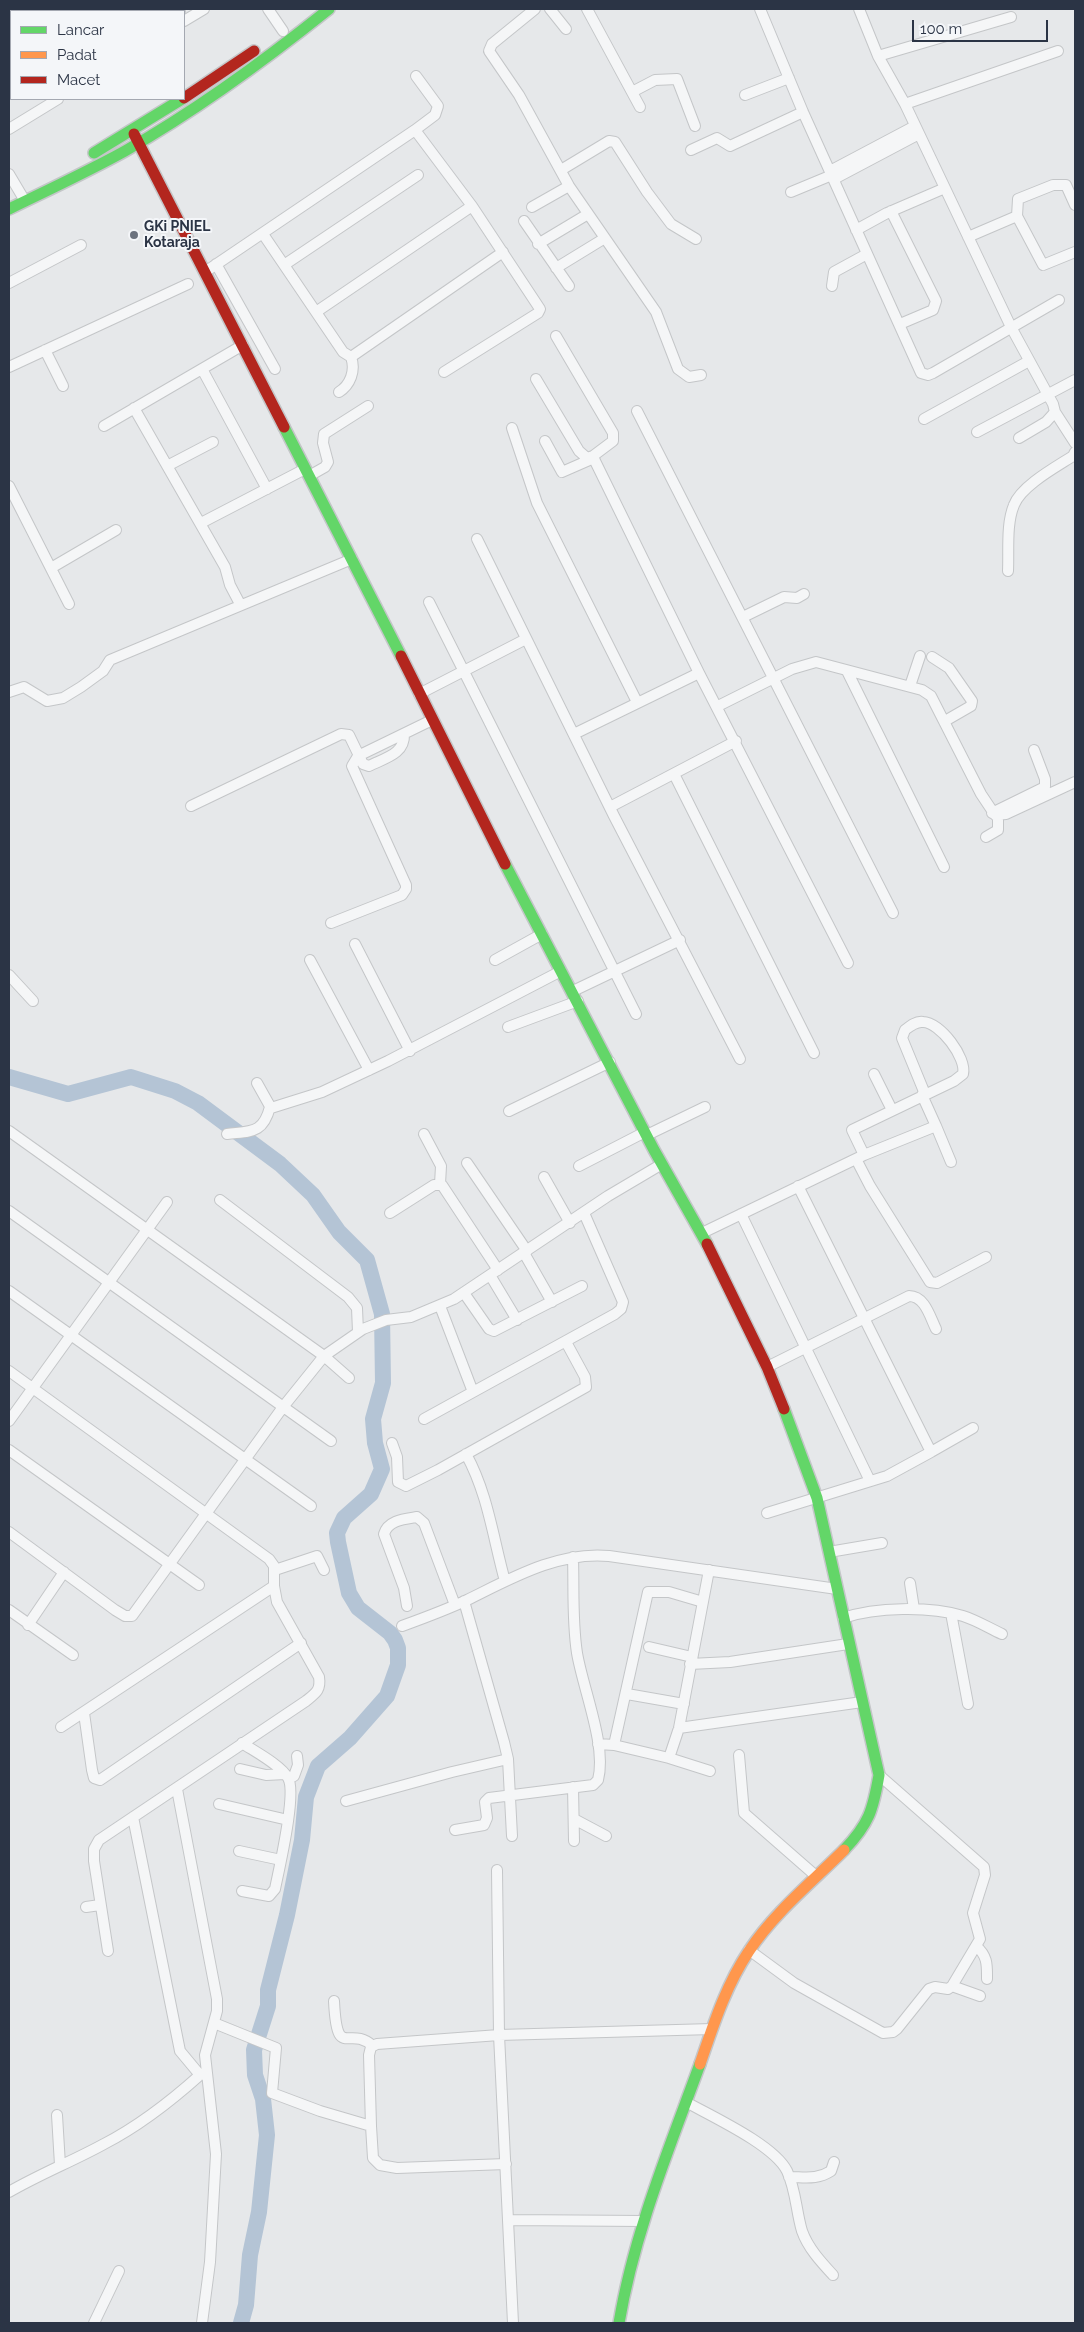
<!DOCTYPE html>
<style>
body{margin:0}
#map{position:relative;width:1084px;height:2332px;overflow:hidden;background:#e6e8ea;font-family:Raleway,sans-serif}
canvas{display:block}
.frame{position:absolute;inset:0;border:10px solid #2b3445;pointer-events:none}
.legend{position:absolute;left:10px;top:10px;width:175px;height:90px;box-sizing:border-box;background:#f4f6f9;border:1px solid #a4a8b1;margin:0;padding:6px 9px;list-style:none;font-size:15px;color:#2b3445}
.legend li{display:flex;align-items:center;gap:10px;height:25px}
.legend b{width:25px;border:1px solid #a4a8b1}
.scale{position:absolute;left:912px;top:20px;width:136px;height:22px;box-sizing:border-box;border:2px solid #2b3445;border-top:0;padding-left:6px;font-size:15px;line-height:18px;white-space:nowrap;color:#2b3445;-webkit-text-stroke:4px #f4f6f9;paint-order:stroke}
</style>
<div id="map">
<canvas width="1084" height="2332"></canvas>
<div class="frame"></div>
<ul class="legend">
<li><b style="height:6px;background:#63d668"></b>Lancar</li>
<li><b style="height:6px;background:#ff974d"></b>Padat</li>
<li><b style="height:6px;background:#b3261e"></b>Macet</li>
</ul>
<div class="scale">100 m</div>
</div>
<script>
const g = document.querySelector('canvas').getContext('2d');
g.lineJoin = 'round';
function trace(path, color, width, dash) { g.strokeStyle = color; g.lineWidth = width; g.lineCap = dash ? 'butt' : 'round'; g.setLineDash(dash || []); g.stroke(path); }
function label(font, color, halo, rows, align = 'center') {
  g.font = font + ' Raleway,sans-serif'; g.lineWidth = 4; g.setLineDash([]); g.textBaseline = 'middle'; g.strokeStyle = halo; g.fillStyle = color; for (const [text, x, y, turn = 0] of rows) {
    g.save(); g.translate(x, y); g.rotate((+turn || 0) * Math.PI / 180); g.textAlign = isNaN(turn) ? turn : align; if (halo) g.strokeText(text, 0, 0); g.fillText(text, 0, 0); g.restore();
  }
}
const river = new Path2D(`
 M9 1077 68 1094 131 1077 175 1091 198 1103 280 1164 313 1195 339 1232 367 1260 382 1314 383 1383 373 1419 375 1443 382 1469 371 1494 344 1518 337 1533 338 1542 349 1593 358 1608 390 1633 395 1640 398 1648V1665L387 1696 350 1738 318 1766 306 1797 302 1840 287 1915 268 1990V2006L254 2050 255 2075 263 2099 267 2135 259 2212 250 2255 246 2305 241 2323`);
const street = new Path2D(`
 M86 9 88 11
 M178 9 180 11
 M268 9 283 31
 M535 9 492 44 489 51 519 95 569 186 656 312 678 369 689 377 701 375
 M550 9 566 29
 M587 9 640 107
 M760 9 803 112 921 373 928 375 933 373 1059 300
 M859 9 878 56 905 104 1011 327 1053 404 1055 412 1046 422 1019 438
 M184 21 204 9
 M9 28 11 32
 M878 56 1011 17
 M632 92 655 80 677 79 695 126
 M745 95 789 78
 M905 104 1058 51
 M9 129 58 99
 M415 130 435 115 438 106 416 76
 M691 150 717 138 730 146 803 112
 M561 170 609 141 615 142 647 192 671 224 696 239
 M830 171 915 126
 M9 174 25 201
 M834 179 919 134
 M791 192 832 175
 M532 207 569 186
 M891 211 936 301 933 310 900 324
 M1017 216 1018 199 1053 185H1066L1075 205
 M524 221 569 286
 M856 230 887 213 945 188
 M263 234 343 352 351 357C356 371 350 385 339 392
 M968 237 1017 216 1043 265 1075 252
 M538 244 588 214
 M216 264 275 369
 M284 265 418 175
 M556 268 605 238
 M205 272 415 130 472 206 540 309 538 313 444 372
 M9 283 81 245
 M832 286 834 272 867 254
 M316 312 472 206
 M556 336 613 433V441L593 456 595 461 699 673 848 963
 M45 350 63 386
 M351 357 503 252
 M9 367 188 284
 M202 369 267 489
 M536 379 579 451 587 458 593 456
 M134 408 225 567 230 585 240 604
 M637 411 893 913
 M1055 412 1075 443
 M924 419 1029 361
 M104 426 243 345
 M512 428 537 503 637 702
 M977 432 1075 380
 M545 441 562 472 594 458
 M169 465 213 442
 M309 476 325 467 328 462 323 443 324 434 368 406
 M9 486 69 604
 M201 523 305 469
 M477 539 614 816 740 1059
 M51 568 116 530
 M1008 571C1009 550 1006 524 1014 505 1021 486 1056 467 1073 456L1075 452
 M429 602 636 1014
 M743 617 784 597 797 598 804 594
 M932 657 949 668 972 701 971 706 945 721
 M847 671 944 867
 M910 686 920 656
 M9 692 24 687 47 701 63 698 81 687 103 671 110 660 352 559
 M419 694 526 639
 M718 706 792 669 816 662 922 690 931 696 981 794 995 815 1006 814 1075 782
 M574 734 699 673
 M674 774 814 1053
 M191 806 341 734 349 735 363 764 369 766C385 758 405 754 404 734
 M610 807 736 741
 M992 813 1045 787V779L1034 750
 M986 837 998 830V816
 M331 923 402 895 406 889V885L352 766 358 756 432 720
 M355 944 410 1051
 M310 960 369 1070
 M495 960 542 934
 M9 975 33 1001
 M573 991 680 940
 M508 1027 578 1001
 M874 1074 892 1110
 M257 1083 271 1108 322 1092 388 1061 561 971
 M509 1111 610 1062
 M936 1126 951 1162
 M9 1131 324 1356 349 1378
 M227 1134C251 1131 263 1134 270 1107
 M424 1134 441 1166 440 1184
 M647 1135 705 1107
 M864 1155 852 1130 954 1081 963 1074C967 1058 940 1022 923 1022 916 1021 910 1026 905 1030L902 1038 925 1094
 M856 1159 870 1186 930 1282 937 1283 986 1257
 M467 1163 527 1251
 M579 1166 645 1132
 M544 1177 570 1223
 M220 1200 348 1297 357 1308 358 1332
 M9 1211 331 1441
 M390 1213 434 1185H442L498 1270
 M741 1214 870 1481
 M702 1233 864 1155 936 1126 922 1095
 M524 1253 552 1302
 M490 1275 517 1320
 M9 1291 311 1506
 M464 1293 489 1329 494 1331 582 1286
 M440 1306 473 1392 615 1314 621 1309 623 1302 584 1213
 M767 1367 909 1296C925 1296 930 1317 936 1329
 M9 1371 269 1559 274 1566V1586L277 1602 319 1677C321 1690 316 1693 306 1701L99 1840 94 1849V1861L108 1951
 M424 1419 473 1392
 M9 1421 167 1202
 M392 1443 397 1457 398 1482 406 1486 438 1470 586 1387 585 1377 566 1342
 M9 1450 199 1585
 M931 1452 973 1428
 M466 1454C488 1494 493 1538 505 1581
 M767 1513 887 1476 931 1452 798 1186
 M9 1532 115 1610 125 1616H132L283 1407 324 1356 363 1329 386 1320 411 1317 454 1299 608 1196 662 1164
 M829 1552 882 1543
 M275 1570 317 1556 324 1570
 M910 1583 914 1609
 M464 1601 504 1742 508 1759 512 1836
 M407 1606 404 1588 384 1534C388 1520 405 1519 417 1517L424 1523 455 1605
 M9 1610 73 1655
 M951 1613 968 1704
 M843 1618C876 1607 929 1606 963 1616 976 1620 989 1628 1002 1634
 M28 1625 64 1572
 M402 1626C424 1618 446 1610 467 1600 510 1579 558 1551 609 1556L837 1589
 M649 1647 692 1657
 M690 1664 730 1662 848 1644
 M627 1694 684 1704
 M84 1713 92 1770 94 1778 100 1780 301 1643
 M61 1727 274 1586
 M679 1728 862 1702
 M242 1743C254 1751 281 1765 288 1778 297 1793 279 1869 275 1889L269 1896 242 1891
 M598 1744 614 1745 669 1758 679 1728 709 1570
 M614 1745 648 1592H669L703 1602
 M739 1755 744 1813 816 1876
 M669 1758 710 1771
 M240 1769 266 1775 285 1774
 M289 1778 294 1776 298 1765 297 1756
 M573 1787 574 1841
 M177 1789 217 1999V2011L205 2055 216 2154 210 2262 202 2323
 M346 1801 452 1772 508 1759
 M219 1804 288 1820
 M133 1817 180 2051 200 2075
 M574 1819 606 1836
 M455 1830 484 1825 487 1818 485 1802 489 1798 593 1785 598 1780C607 1746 583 1689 577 1653 572 1621 574 1589 573 1557
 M239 1851 281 1860
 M497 1870 499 2035 513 2323
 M86 1907 100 1905
 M976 1946C988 1956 987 1966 987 1979
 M749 1950 794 1983 883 2033 893 2032 897 2029 929 1989 935 1987 948 1989 952 1986 980 1939 973 1913 985 1875 984 1867 879 1775
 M952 1986 980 1996
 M334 2001C337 2062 348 2024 373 2046
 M214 2023 276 2048 272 2093 320 2111 371 2126 373 2158 380 2165 397 2168 506 2164
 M686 2102C713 2117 774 2145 787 2171 796 2190 796 2211 802 2231 808 2248 821 2262 833 2275
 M57 2115 60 2165
 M371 2126 369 2055 371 2047 377 2044 499 2035 712 2029
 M789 2177C805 2177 817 2180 831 2171L834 2162
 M9 2192C40 2174 73 2161 104 2144 139 2126 171 2101 200 2075L207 2074
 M509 2220 643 2221
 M94 2323 119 2271`);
const fast = new Path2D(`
 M94 153 182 99
 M9 209C48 190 87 172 125 151 197 110 264 61 329 9
 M284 427 401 656
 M505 864 654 1150 707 1244
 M784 1409 817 1498 879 1775C873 1810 869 1824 844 1850
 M619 2323C634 2233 669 2149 700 2064`);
const slow = new Path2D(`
 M700 2064C713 2026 726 1985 749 1951 773 1914 813 1881 844 1850`);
const jam = new Path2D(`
 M184 98 254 51
 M134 134 284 427
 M401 656 505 864
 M707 1244 767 1367 784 1409`);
const markers = [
 [134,235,5,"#6c737f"]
];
const poiNames = [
 ["GKi PNIEL",144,227],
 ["Kotaraja",144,243]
];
trace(river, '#b4c4d5', 16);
trace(street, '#c4c6c8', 12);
trace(fast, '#c4c6c8', 14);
trace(slow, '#c4c6c8', 14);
trace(jam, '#c4c6c8', 14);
trace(street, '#f5f6f7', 10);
trace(fast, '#63d668', 11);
trace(slow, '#ff974d', 11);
trace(jam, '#b3261e', 11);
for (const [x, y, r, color] of markers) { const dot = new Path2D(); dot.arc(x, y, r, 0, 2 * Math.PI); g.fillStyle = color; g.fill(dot); trace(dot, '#f4f6f9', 2); }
label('bold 14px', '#2b3445', '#f4f6f9', poiNames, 'left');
</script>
